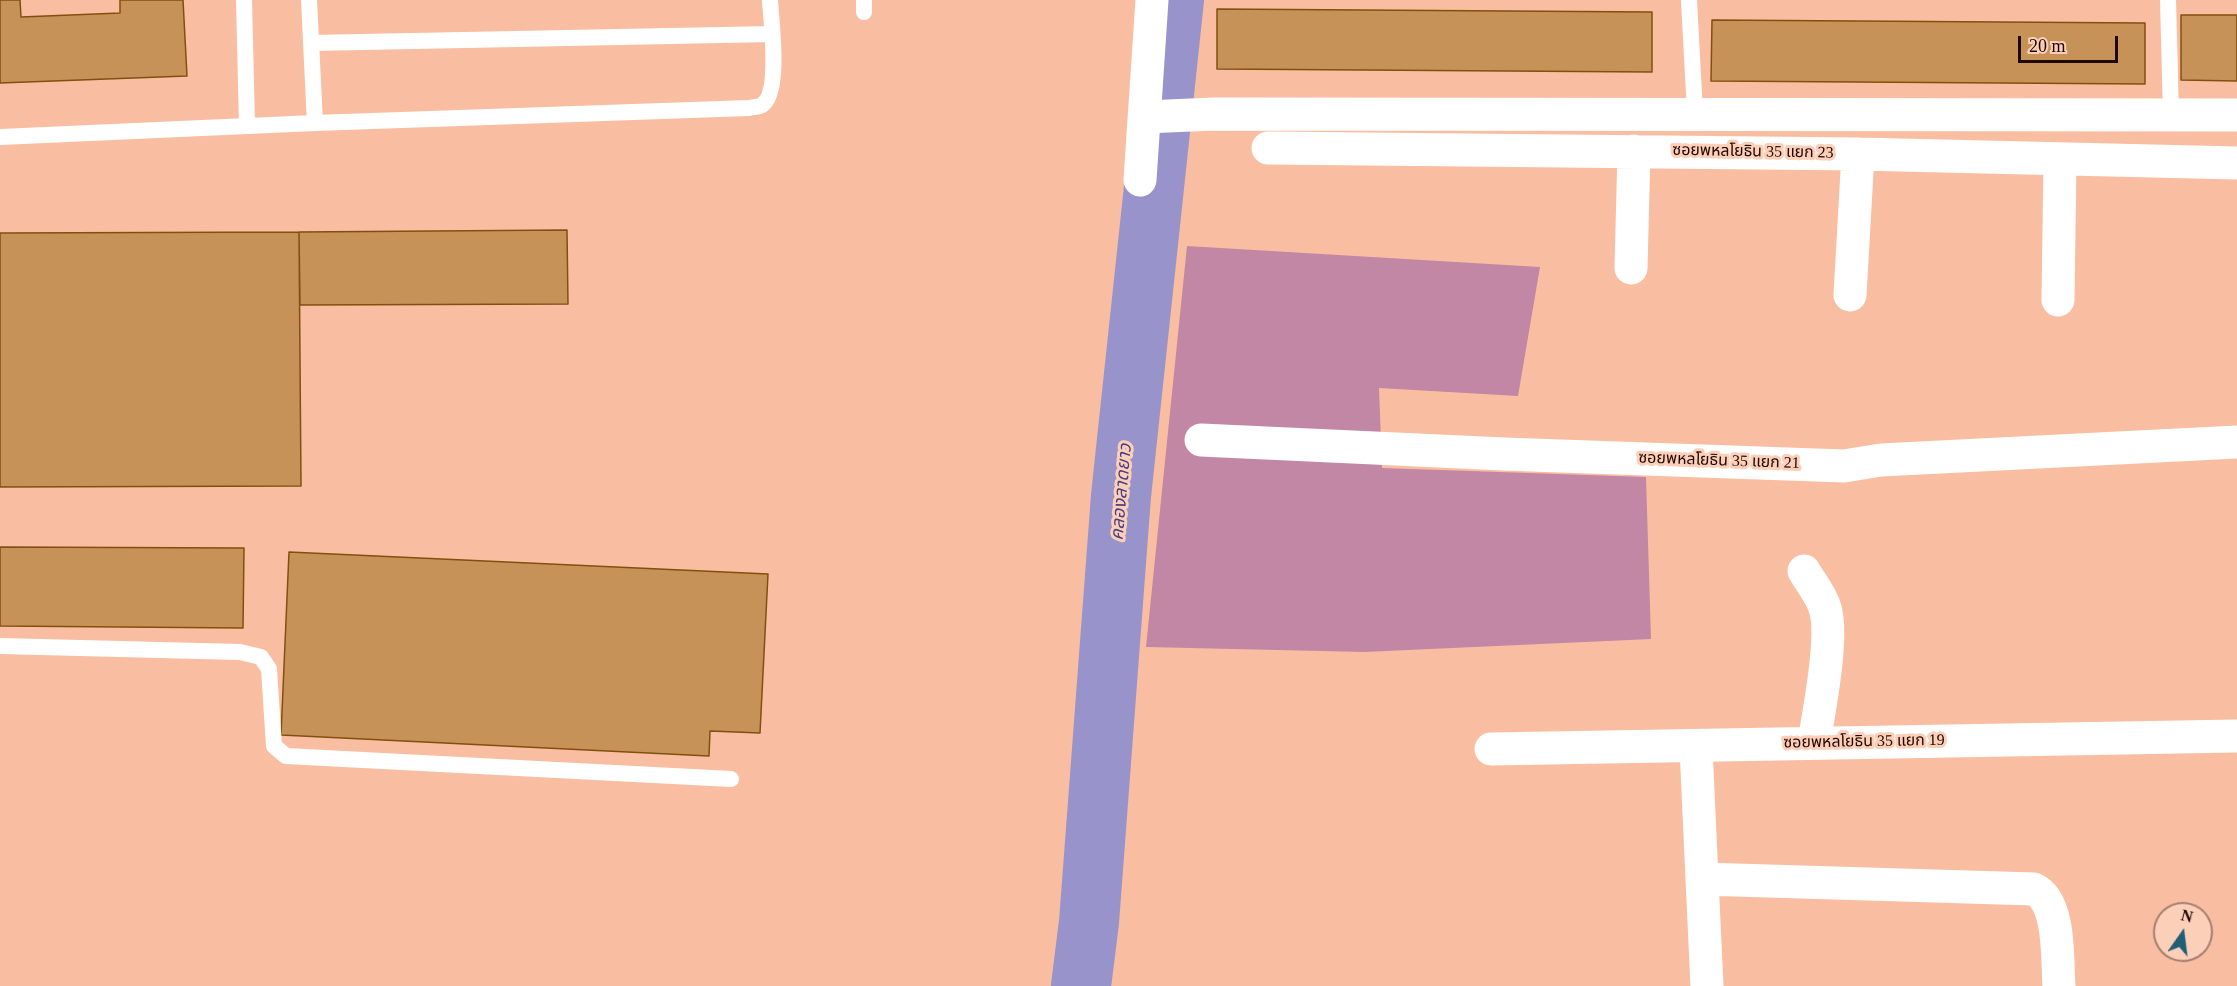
<!DOCTYPE html>
<meta charset="utf-8">
<style>
body{margin:0}
#map{position:relative;width:2237px;height:986px;overflow:hidden;background:#f9bea1;font-family:"Times New Roman",serif}
canvas{display:block}
.north{position:absolute;left:2153px;top:902px;width:60px;height:60px;box-sizing:border-box;background:#fccfb9;border:2px solid #a47f6f;border-radius:50%;rotate:14deg;font-size:16px;font-weight:700;line-height:24px;text-align:center;color:#200700}
.north::after{content:'';display:block;margin:auto;width:21px;height:27px;background:#225e76;clip-path:polygon(50% 0,100% 100%,50% 72%,0 100%)}
.scale{position:absolute;left:2018px;top:36px;width:100px;height:27px;box-sizing:border-box;border:3px solid #200700;border-top:0;padding-left:8px;font-size:18px;line-height:21px;white-space:nowrap;color:#200700;-webkit-text-stroke:4px #fccfb9;paint-order:stroke}
</style>
<div id="map">
<canvas width="2237" height="986"></canvas>
<div class="north">N</div>
<div class="scale">20 m</div>
</div>
<script>
const g = document.querySelector('canvas').getContext('2d');
g.lineJoin = 'round';
function fillPath(path, color) { g.fillStyle = color; g.fill(path, 'evenodd'); }
function trace(path, color, width, dash) { g.strokeStyle = color; g.lineWidth = width; g.lineCap = dash ? 'butt' : 'round'; g.setLineDash(dash || []); g.stroke(path); }
function label(font, color, halo, rows, align = 'center') {
  g.font = font + ' "Times New Roman","Noto Sans Thai",serif'; g.lineWidth = 6; g.setLineDash([]); g.textBaseline = 'middle'; g.strokeStyle = halo; g.fillStyle = color; for (const [text, x, y, turn = 0] of rows) {
    g.save(); g.translate(x, y); g.rotate((+turn || 0) * Math.PI / 180); g.textAlign = isNaN(turn) ? turn : align; if (halo) g.strokeText(text, 0, 0); g.fillText(text, 0, 0); g.restore();
  }
}
const forest = new Path2D(`
 M1187 246 1540 267 1518 396 1379 388 1382 468 1646 477 1651 639 1364 652 1146 647Z`);
const river = new Path2D(`
 M1081 986 1089 922 1121 496 1174 0`);
const building = new Path2D(`
 M0 0H20L21 17 120 13V0H183L187 76 0 83Z
 M1217 9 1652 12V72L1217 69Z
 M2181 15H2237V81L2181 80Z
 M1712 20 2145 23V84L1711 81Z
 M567 230 568 304 300 305 299 232Z
 M299 232 301 486 0 487V233Z
 M0 547 244 548 243 628 0 626Z
 M289 552 768 574 760 733 710 731 709 756 281 735Z`);
const lane = new Path2D(`
 M244 0 247 126
 M309 0 315 123
 M864 0V12
 M1689 0 1695 113
 M2168 0 2171 115
 M311 43 772 34
 M0 137 315 123 749 108C753 107 759 107 762 105 781 94 771 20 770 0
 M0 646 240 652 261 657 269 669 274 746 286 756 731 779`);
const street = new Path2D(`
 M1145 117 1214 114 2237 115
 M1268 148 1858 154 2237 163
 M1140 180 1152 0
 M1631 268 1634 151
 M1850 295 1858 154
 M2058 300 2060 159
 M1201 440 1504 454 1844 466 1881 460 2237 442
 M1804 571C1811 583 1821 595 1825 608 1834 636 1819 711 1814 742
 M1696 747 1702 879 2034 889C2061 902 2057 960 2059 986
 M1491 749 2237 736
 M1702 879 1707 986`);
const streetNames = [
 ["ซอยพหลโยธิน 35 แยก 23",1753,152,1],
 ["ซอยพหลโยธิน 35 แยก 21",1719,461,2],
 ["ซอยพหลโยธิน 35 แยก 19",1864,742,-1]
];
const waterNames = [
 ["คลองลาดยาว",1122,492,-85]
];
fillPath(forest, '#c187a5');
trace(river, '#9894cb', 60);
fillPath(building, '#c79258');
trace(building, '#81500e', 1.5);
trace(lane, '#fff', 16);
trace(street, '#fff', 33);
label('16px', '#200700', '#fccfb9', streetNames);
label('italic 18px', '#483e82', '#fccfb9', waterNames);
</script>
